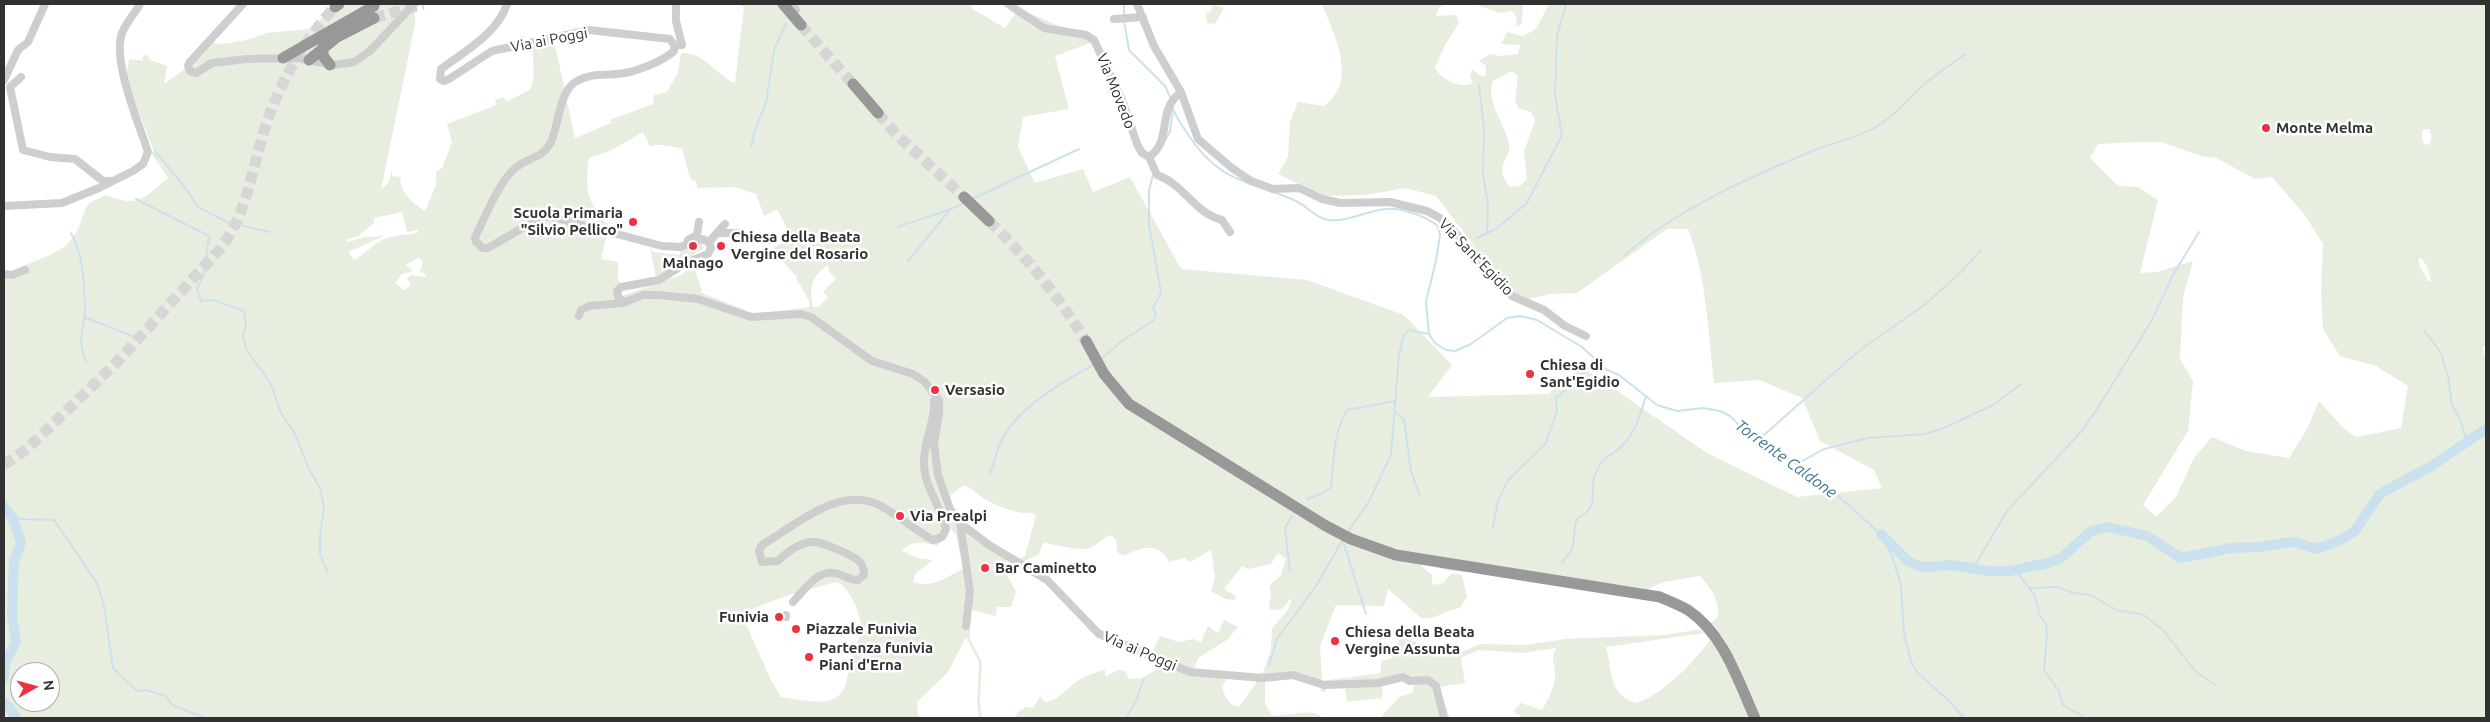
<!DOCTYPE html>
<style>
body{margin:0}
#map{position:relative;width:2490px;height:722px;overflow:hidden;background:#fff;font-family:Ubuntu,sans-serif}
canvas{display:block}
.frame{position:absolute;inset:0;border:5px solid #313131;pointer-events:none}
.north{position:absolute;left:10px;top:662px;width:50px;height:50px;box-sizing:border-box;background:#fff;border:1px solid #adadad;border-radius:50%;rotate:83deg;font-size:14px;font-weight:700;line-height:20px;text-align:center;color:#313131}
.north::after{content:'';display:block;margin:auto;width:18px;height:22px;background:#e93341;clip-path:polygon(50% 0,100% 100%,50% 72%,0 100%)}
</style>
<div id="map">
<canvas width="2490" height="722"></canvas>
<div class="frame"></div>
<div class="north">N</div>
</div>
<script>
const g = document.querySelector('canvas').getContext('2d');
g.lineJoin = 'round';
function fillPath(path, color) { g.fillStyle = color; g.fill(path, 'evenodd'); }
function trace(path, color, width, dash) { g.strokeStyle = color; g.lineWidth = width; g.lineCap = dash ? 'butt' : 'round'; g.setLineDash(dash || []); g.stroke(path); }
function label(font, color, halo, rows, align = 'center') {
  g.font = font + ' Ubuntu,sans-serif'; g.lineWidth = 5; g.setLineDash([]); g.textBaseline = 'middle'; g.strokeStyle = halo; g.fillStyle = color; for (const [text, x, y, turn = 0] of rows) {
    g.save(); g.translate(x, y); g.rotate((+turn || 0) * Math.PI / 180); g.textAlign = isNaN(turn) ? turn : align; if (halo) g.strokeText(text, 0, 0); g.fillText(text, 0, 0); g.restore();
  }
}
const green = new Path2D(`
 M338 4H415V24L381 190 389 182 392 170V176L401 177C397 189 414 205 425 211L436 185V172L442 168 452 142 447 124 496 105 495 100 504 97 506 102 531 89 534 75 532 44 554 40 575 138 611 123 610 120 653 104 654 95 667 92 678 72 681 53C705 52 715 75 735 83L744 7 738 4H973L971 8 1005 28 1020 8C1043 21 1069 28 1093 42L1055 56 1069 109 1023 117 1018 147 1035 183 1083 169 1093 192 1130 177 1181 269 1307 280 1404 315 1452 365 1428 397 1548 394 1581 366 1707 453 1797 497 1882 488 1874 470 1820 441 1802 398 1759 380 1714 383C1708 332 1707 278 1688 229H1667L1577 293 1551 294 1525 300 1513 292 1482 256 1436 196 1405 188 1365 195 1317 196 1303 186 1278 174 1288 157 1290 122 1298 102 1324 106C1359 81 1334 35 1322 4H1447L1439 7 1436 16 1456 15 1459 23 1445 45 1435 67C1440 79 1461 90 1473 83L1470 76 1472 69 1482 77 1486 75V66L1479 61 1490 54 1500 56 1518 54 1520 45 1501 44 1507 32 1523 36 1536 29 1549 4H2486V345L2483 347 2486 365V718H1523L1513 711 1521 703 1542 710C1548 700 1555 687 1555 675 1555 662 1550 660 1556 648L1523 653 1479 650 1461 658 1465 683 1438 687 1450 718H1380L1399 697 1412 693 1414 684 1401 681 1383 683 1382 698 1347 702 1345 686 1327 687 1325 692 1321 691V687L1291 678 1265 681V704L1272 715C1283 718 1314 706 1322 718H1015L1017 713 1025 707 1033 708 1040 696 1045 702C1056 703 1069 686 1079 680 1084 677 1098 671 1105 670V677L1118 670 1125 671 1129 679 1143 678 1163 665 1103 638 1044 581 1006 559V573L1016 592 1011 607H997L996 616 971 610 970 639 982 662 980 701 982 718H979L977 702 979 662 966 637 948 672 917 702 918 715 921 718H4V279C20 261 50 261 68 243 82 229 80 217 89 203L106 195C138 208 143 199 168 178L152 154V151L154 152 126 78 129 59 143 61 142 58 147 54 150 60 167 66 164 84 188 67 205 42 222 44 247 40 267 33 309 29ZM1512 71 1518 76 1515 100 1518 108 1531 112 1535 121 1524 152 1527 179 1520 186 1510 187C1492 165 1512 159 1509 144 1505 123 1485 101 1493 81ZM2425 129H2429C2432 134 2433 141 2428 145L2424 144 2422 139V131ZM643 132 650 146C662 143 670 147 682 148L689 175 692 180H695L698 188 735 187 756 194 764 216 777 209 788 230 773 243 790 234 792 238 771 249 797 277 796 278 809 301 810 307 755 314 702 293 694 265 681 275 622 296 618 286 621 285 618 279V262L601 259 609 226C587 201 584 191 589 158L612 150ZM2138 142H2162L2201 156 2216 158 2255 179 2272 177 2304 214 2323 244 2321 292 2323 329 2340 356 2376 366 2408 386 2401 428 2357 437 2344 429 2319 401 2307 429 2289 458 2246 451 2212 437 2194 458 2176 497 2156 517 2143 505 2188 431 2193 381 2180 359 2183 297 2193 261 2157 272 2140 273 2158 200 2138 187 2118 186 2090 158 2098 144ZM402 212 407 232 418 230 417 233C407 235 393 235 384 239 372 245 365 254 354 260L348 252 384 236 365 237 346 242 348 239 358 236 374 223V218ZM418 258 423 261 420 272 426 274 425 277 411 275 407 279 411 285 404 290 395 283 402 274 411 272 412 270 406 265ZM2419 258 2422 259 2428 268 2431 281H2428L2419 265ZM828 265 829 271 836 279 823 292 828 297 818 307H813C809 287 811 277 828 265ZM964 485C972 488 976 493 983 498 993 504 1005 509 1017 512 1023 514 1030 511 1036 515L1025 556 1018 559C993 544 959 526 948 497ZM950 528 956 535 963 569C946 577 932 589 913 582L916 573 933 560 917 558 902 551C912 540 923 542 937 546L948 536ZM1111 535 1116 540 1117 552 1123 556C1142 547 1158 541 1169 562L1185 558 1190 562 1211 550 1215 576 1211 591 1225 599 1235 600 1236 596 1224 589 1242 566 1248 569 1271 564 1278 553 1286 559 1281 575 1269 586 1271 593 1269 608 1272 610 1282 609 1291 598C1291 612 1280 617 1272 629L1271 650 1263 672 1256 675 1194 669 1198 658 1227 640 1238 627 1224 620 1218 633 1208 626 1201 642 1193 639 1179 642 1160 636 1152 653 1098 628 1044 574 1045 567 1044 564 1023 562 1039 554 1044 542C1050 545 1082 550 1087 549 1096 546 1103 538 1111 535ZM1418 563 1450 571 1479 572 1601 590 1616 584 1648 589 1663 582 1700 576C1712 590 1719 598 1718 617L1702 629 1664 635 1565 639 1525 645 1481 644 1449 657 1445 653 1416 650V642L1400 637 1392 658 1381 661V673L1322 681 1320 646 1336 605 1384 606 1388 589 1421 618C1437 620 1445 610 1460 608L1467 597 1462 575 1452 573 1443 583 1434 585 1432 583V575ZM836 582C849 585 861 615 861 627 861 639 853 649 850 661 847 676 848 697 827 701 814 703 794 699 781 697L771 680 741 613 789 595ZM1704 633 1710 640C1694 662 1662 696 1635 703 1607 692 1613 671 1606 647ZM20 672H50V702H20ZM1227 678 1257 681 1239 707C1228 705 1225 697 1222 687Z
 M1213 4 1224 8 1215 24 1207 23 1206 13 1211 11Z
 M1475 4H1523L1522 23 1517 27 1516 16 1512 11 1499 13Z
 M701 243 704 248 656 278 650 246 653 252 680 255V251Z`);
const stream = new Path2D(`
 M797 4H798
 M1124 4V16
 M1124 21 1129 50 1165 86 1171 99
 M1479 85 1484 128 1483 175 1488 204 1487 232
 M1172 106C1175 117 1183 126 1189 136 1221 184 1249 180 1296 201 1307 206 1315 218 1329 220 1348 222 1366 211 1385 209 1401 207 1425 216 1438 226L1440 235 1436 261 1426 301 1429 334 1435 343 1446 350 1455 351 1471 344 1507 318 1520 316 1537 320 1582 347 1607 370 1619 375 1657 405 1677 411 1703 408 1720 411 1730 416 1756 442 1786 457 1821 481 1881 534 1891 553 1901 585 1904 633 1911 661 1917 672 1950 702 1964 718
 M1165 141 1170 131 1173 110
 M751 147 756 127 766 103 774 50 786 24
 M155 151 187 190 198 207 227 222 270 232
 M136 199 209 236 204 274 197 289 201 301 213 300 244 311 246 324 243 338 247 351 270 382 281 413 294 432 309 469 320 488 324 508 320 535V555L328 572
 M972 199 1079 149
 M898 227C920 218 943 214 964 203
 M71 233C83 253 84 281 85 305 86 326 75 341 87 362
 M1477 238 1496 229 1527 203 1562 135 1555 96 1557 36 1566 4
 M1625 255C1676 210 1748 178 1810 152 1832 143 1858 138 1878 126 1893 117 1902 105 1915 93 1930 78 1948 66 1966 54
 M908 261 949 211
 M84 317 140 339
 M2424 330 2441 353 2448 376 2452 405 2461 421 2467 444
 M1101 359 1123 340 1153 321 1156 315 1153 308 1161 292 1149 225V190L1153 175
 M1395 412 1404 419 1411 471 1420 496
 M1757 441 1860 350 1923 306 1960 273 1981 250
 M1797 464 1824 449 1868 438 1925 434 1944 428 1993 405 2021 384
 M990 474C994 463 997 451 1001 441 1016 409 1065 380 1095 364
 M1307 499 1323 493 1331 487C1334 460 1333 434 1347 410L1395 401
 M13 519 54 520 97 583 104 606 113 668 137 691 146 690 166 696 172 705 205 718
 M1493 527 1498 501 1508 480 1546 443 1557 411 1556 398 1596 361
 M1348 532 1368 503 1391 455 1399 355 1404 335 1408 330 1429 334
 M1343 541 1366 614
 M1562 562C1580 544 1570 540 1577 519 1603 504 1587 493 1596 472 1605 453 1612 457 1623 445 1636 432 1641 412 1646 396
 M1973 569 2007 511 2081 432 2096 411 2152 320 2173 275 2199 232
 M2015 569 2035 596 2040 616 2046 624 2047 635 2044 670 2059 691 2063 705 2086 718
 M1290 571 1285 528 1292 516
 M2030 588 2056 587 2073 593 2090 595 2117 610 2144 615 2164 631 2195 671 2215 685
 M1269 665 1277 639 1316 586 1342 541
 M4 711 9 707
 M1126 718 1136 701 1144 678`);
const river = new Path2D(`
 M4 507 13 519 21 542 14 561 12 615 16 642 5 663 4 677
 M1881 534 1909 562 1918 566 1929 567 1951 565 1988 571H2009L2048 563 2061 558 2091 531 2108 527 2147 536 2181 558 2231 548 2259 547 2285 543 2295 542 2316 549 2339 541 2355 531 2380 494 2433 465 2486 429
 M4 703 9 707 16 718`);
const highwayTunnel = new Path2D(`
 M374 18 423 4
 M801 25 853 84
 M878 113 897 135 964 197
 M989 221C1027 257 1058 296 1086 341
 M4 465 28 448 116 363 221 248C247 212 250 177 263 135 277 87 301 44 335 7`);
const minor = new Path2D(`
 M243 4 190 62 188 66 190 71 196 73 212 63 247 59 297 58 334 65 354 62 370 51 414 4
 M507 4C498 33 465 51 441 69L440 79 444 81 449 79 492 51 589 30 670 39 674 45V51C663 61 640 70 625 73 608 76 593 72 577 81 559 90 559 125 551 142 543 158 530 157 518 166 500 178 485 218 475 237L476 242 483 248H488L538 219 549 216 662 246 680 247 702 239 709 242
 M792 4 796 10
 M1008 4 1044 28 1086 35 1094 40 1123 102 1137 144 1142 153 1149 157
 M1137 4 1154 46 1181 92 1198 139 1232 168 1251 181 1273 189 1299 188 1322 199 1340 203 1390 202 1427 211 1440 218 1452 229 1512 296 1544 310 1565 326 1586 336
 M1114 19 1143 17
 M674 45H682L676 21V5
 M21 77 10 87 23 150 50 157 75 159 103 181H111
 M4 80 18 50 28 42 45 4
 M1149 157 1157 175C1184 184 1194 213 1222 220L1230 232
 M1149 157C1173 141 1156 110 1181 92
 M4 206 62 203 99 188 133 171 143 164 148 152C139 124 112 61 122 33 126 23 135 13 140 4
 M717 233H741
 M688 240 697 235 699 222
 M709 242 725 224
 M4 274 12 275 25 270
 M624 301 619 299 617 291 621 287 659 280 686 263 708 254 711 248 709 242
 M579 316 581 310 589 306 623 303 643 295H659L698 299 751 317 801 314 811 317 872 361 913 374 925 382 939 400V413L934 444 938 475 950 509 960 523 989 545 1047 580 1099 634 1190 672 1263 678 1293 675 1324 685 1378 683 1403 677 1410 681 1428 680 1436 686 1444 718
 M960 523 970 591 966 626
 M793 602C805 589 819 567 839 574 847 577 850 580 858 580L864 575C864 569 863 565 859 561 852 555 824 543 815 542 801 541 787 552 778 561L762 562 759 551 762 545C796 525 840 484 881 506 899 516 915 530 933 540L942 537 946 529C941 506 924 487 924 463 923 442 936 420 934 401
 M786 617V615`);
const highway = new Path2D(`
 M783 4 801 25
 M335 7 339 4
 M323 47V56L330 65
 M283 58 374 6
 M309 60 337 37 374 18
 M853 84 878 113
 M964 197 989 221
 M1086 341 1104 374 1129 404 1326 526 1351 539 1396 555 1660 597C1669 601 1679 605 1688 610 1724 634 1738 681 1755 718`);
const markers = [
 [2266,128,5,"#e93341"],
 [633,222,5,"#e93341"],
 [693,246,5,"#e93341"],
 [721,246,5,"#e93341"],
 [1530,374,5,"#e93341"],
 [935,390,5,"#e93341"],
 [900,516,5,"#e93341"],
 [985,568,5,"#e93341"],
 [779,617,5,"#e93341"],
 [796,629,5,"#e93341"],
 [1335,641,5,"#e93341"],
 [809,657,5,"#e93341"]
];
const streetNames = [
 ["Via ai Poggi",549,40,-11],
 ["Via Movedo",1116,91,68],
 ["Via Sant'Egidio",1476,257,46],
 ["Via ai Poggi",1140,651,23]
];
const poiNames = [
 ["Monte Melma",2276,128],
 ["Scuola Primaria",623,213,"right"],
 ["\"Silvio Pellico\"",623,230,"right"],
 ["Chiesa della Beata",731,237],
 ["Vergine del Rosario",731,254],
 ["Malnago",693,263,"center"],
 ["Chiesa di",1540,365],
 ["Sant'Egidio",1540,382],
 ["Versasio",945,390],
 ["Via Prealpi",910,516],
 ["Bar Caminetto",995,568],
 ["Funivia",769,617,"right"],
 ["Piazzale Funivia",806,629],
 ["Chiesa della Beata",1345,632],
 ["Vergine Assunta",1345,649],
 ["Partenza funivia",819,648],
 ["Piani d'Erna",819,665]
];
const waterNames = [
 ["Torrente Caldone",1786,459,36]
];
fillPath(green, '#e7eedf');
trace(stream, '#cce1ee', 2);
trace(river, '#cce1ee', 10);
trace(highwayTunnel, '#d6d6d6', 11, [11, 5.5]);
trace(minor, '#cecece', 8);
trace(highway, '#989898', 11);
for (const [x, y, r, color] of markers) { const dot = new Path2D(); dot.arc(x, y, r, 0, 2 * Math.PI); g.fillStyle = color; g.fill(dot); trace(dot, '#fff', 2); }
label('15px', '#313131', '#fff', streetNames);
label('bold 15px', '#313131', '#fff', poiNames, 'left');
label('italic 16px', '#3c7496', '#fff', waterNames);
</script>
